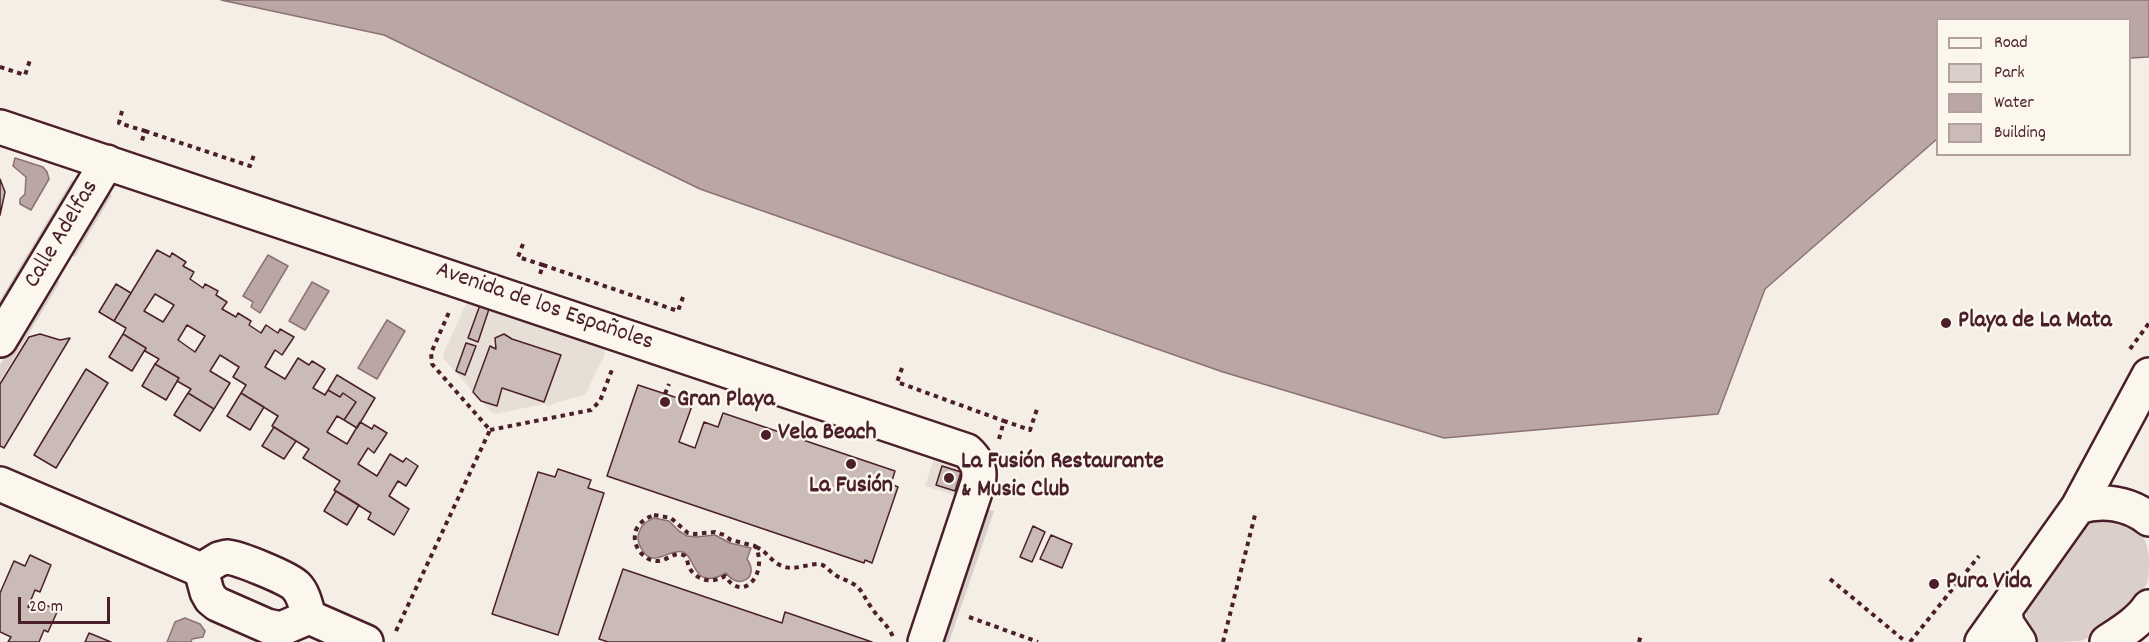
<!DOCTYPE html>
<meta charset="utf-8">
<style>
body{margin:0}
#map{position:relative;width:2149px;height:642px;overflow:hidden;background:#f4eee4;font-family:Dekko,sans-serif}
canvas{display:block}
.legend{position:absolute;left:1936px;top:18px;width:195px;height:138px;box-sizing:border-box;background:#fbf7ec;border:2px solid #b4a19f;margin:0;padding:8px 10px;list-style:none;font-size:18px;color:#4a1f2b}
.legend li{display:flex;align-items:center;gap:12px;height:30px}
.legend b{width:30px;border:2px solid #b4a19f}
.scale{position:absolute;left:18px;top:597px;width:92px;height:27px;box-sizing:border-box;border:3px solid #4a1f2b;border-top:0;padding-left:8px;font-size:18px;line-height:21px;white-space:nowrap;color:#4a1f2b;-webkit-text-stroke:4px #fbf7ec;paint-order:stroke}
</style>
<div id="map">
<canvas width="2149" height="642"></canvas>
<ul class="legend">
<li><b style="height:8px;background:#fbf7ec"></b>Road</li>
<li><b style="height:16px;background:#dbd0c9"></b>Park</li>
<li><b style="height:16px;background:#baa7a5"></b>Water</li>
<li><b style="height:16px;background:#cabbb6"></b>Building</li>
</ul>
<div class="scale">20 m</div>
</div>
<script>
const g = document.querySelector('canvas').getContext('2d');
g.lineJoin = 'round';
function fillPath(path, color) { g.fillStyle = color; g.fill(path, 'evenodd'); }
function trace(path, color, width, dash) { g.strokeStyle = color; g.lineWidth = width; g.lineCap = dash ? 'butt' : 'round'; g.setLineDash(dash || []); g.stroke(path); }
function label(font, color, halo, rows, align = 'center') {
  g.font = font + ' Dekko,sans-serif'; g.lineWidth = 5; g.setLineDash([]); g.textBaseline = 'middle'; g.strokeStyle = halo; g.fillStyle = color; for (const [text, x, y, turn = 0] of rows) {
    g.save(); g.translate(x, y); g.rotate((+turn || 0) * Math.PI / 180); g.textAlign = isNaN(turn) ? turn : align; if (halo) g.strokeText(text, 0, 0); g.fillText(text, 0, 0); g.restore();
  }
}
const built = new Path2D(`
 M468 300 604 345 605 354 585 395 554 403 550 406 544 404 495 414 491 412 443 358 444 352Z
 M938 447 966 464 962 498 925 486Z`);
const green = new Path2D(`
 M72 180 78 184 0 313V300Z
 M105 192 112 195 75 257 68 253Z
 M52 278 60 282 0 381V365Z
 M987 509 994 511 949 642H941Z
 M2102 519C2129 519 2149 531 2149 560 2149 568 2149 576 2147 584 2132 605 2106 633 2080 641 2068 642 2051 642 2038 642 2026 629 2024 618 2028 601L2078 531 2089 523Z`);
const water = new Path2D(`
 M221 0H2149V57L2130 58V20H1938L1937 139 1765 289 1718 414 1444 438 1223 372 700 189 384 35Z
 M15 158 43 167 47 172 49 179 31 210 20 204V199L25 194 26 177 13 166Z
 M268 255 288 266 260 313 251 307 253 302 243 296Z
 M312 282 329 291 305 330 289 321Z
 M387 320 405 331 377 379 358 368Z
 M654 518 669 521 679 531 687 536 696 537 715 535 730 543 751 548 747 559C760 577 739 591 726 573 692 592 696 556 683 552 670 547 653 571 641 548 638 543 637 536 640 530 643 523 648 521 654 518Z
 M185 618 200 624 205 631 203 637 192 639 191 642H167L175 622Z`);
const building = new Path2D(`
 M0 179 5 192 0 215Z
 M157 250 170 257 172 253 186 262 183 266 194 272 190 279 203 288 205 284 218 291 216 295 227 302 222 309 236 317 238 313 251 321 249 325 261 333 266 325 278 333 280 329 294 337 282 355 275 350 265 367 285 379 298 358 309 365 312 361 325 369 313 388 325 395 328 390 340 397 343 393 356 402 344 420 337 416 327 432 347 444 360 422 372 429 374 425 387 433 374 453 368 448 358 464 377 476 390 454 403 462 406 458 418 466 406 486 398 481 389 496 409 509 394 535 368 519 371 513 334 490 340 481 303 458 309 449 272 426 278 416 241 393 246 385 233 377 239 367 220 355 210 371 230 383 214 409 188 393 191 389 177 381 179 378 155 364 159 359 145 351 146 348 123 334 126 328 114 321ZM155 294 174 305 163 322 144 311ZM187 325 205 336 195 352 178 340Z
 M116 284 131 293 114 321 99 312Z
 M480 305 489 309 478 342 468 338Z
 M40 334 60 340 70 338 4 448 0 446V384L29 337Z
 M123 334 146 348 132 371 109 357Z
 M504 334 512 339 561 355 544 402 502 388 497 406 481 401 473 392 490 346 496 349 495 338Z
 M466 343 476 346 465 375 456 371Z
 M155 364 179 378 166 400 142 386Z
 M86 369 108 383 56 468 34 455Z
 M337 375 375 398 357 428 344 420 356 402 343 393 340 397 328 390Z
 M638 385 693 403 679 442 695 448 704 422 718 427 723 413 895 471 891 484 898 487 872 563 865 560 864 563 607 476Z
 M188 393 214 409 200 431 174 415Z
 M241 393 264 407 250 430 227 416Z
 M274 427 296 441 284 459 262 446Z
 M942 466 961 472 955 491 936 485Z
 M558 469 591 480 588 488 604 493 558 635 492 614 538 472 555 477Z
 M336 491 359 505 347 525 324 511Z
 M1033 526 1045 532 1032 562 1020 557Z
 M1051 535 1072 544 1062 568 1040 559Z
 M30 555 51 565 40 592 35 590 28 607 32 609 43 604 58 610 48 632 44 630 39 642H8L11 637 0 632V593L14 561 25 566Z
 M623 569 782 623 785 612 872 642H608L599 639Z
 M89 633 111 642H85Z`);
const path = new Path2D(`
 M0 67 25 75 30 60
 M122 111 119 123 145 131 142 141
 M145 131 250 166 255 152
 M523 244 518 257 543 265 540 274
 M543 265 678 311 683 297
 M2130 349 2149 323
 M902 368 897 382 1004 421
 M665 394 669 384
 M490 430 591 410 600 401 613 367
 M999 439 1004 421 1030 430 1037 409
 M654 515 671 518 688 533 695 534 715 532 724 535 731 540 755 546C769 571 744 605 725 576 713 584 696 581 689 567 687 563 688 557 683 555 674 551 666 562 656 561 642 560 631 544 636 530 640 522 646 518 654 515Z
 M756 547C767 551 771 562 782 566 794 571 806 564 819 564 826 565 829 571 834 574 840 579 848 580 855 585 863 591 865 599 871 607 878 618 889 626 893 637
 M1830 579 1906 642
 M969 617 1038 642
 M396 631 490 430 432 364 431 353 450 310
 M1223 642 1255 515
 M1639 642 1641 635
 M1910 642 1979 556`);
const minor = new Path2D(`
 M0 127 967 451C977 460 981 470 978 483L925 642
 M0 340 107 162
 M0 484 201 570
 M2078 507C2102 499 2129 503 2149 519
 M227 557C239 558 288 578 296 586 304 594 306 607 309 617L281 629 267 626 217 604 211 599 207 592 201 570 219 559Z
 M2005 612 2007 624 2019 642
 M309 617 366 642
 M1982 642 2078 507 2149 375
 M2107 642C2122 632 2139 622 2149 607`);
const markers = [
 [1946,323,6,"#4a1f2b"],
 [665,402,6,"#4a1f2b"],
 [766,435,6,"#4a1f2b"],
 [851,464,6,"#4a1f2b"],
 [949,478,6,"#4a1f2b"],
 [1934,584,6,"#4a1f2b"]
];
const streetNames = [
 ["Calle Adelfas",63,235,-59],
 ["Avenida de los Españoles",544,308,19]
];
const poiNames = [
 ["Playa de La Mata",1958,323],
 ["Gran Playa",677,402],
 ["Vela Beach",778,435],
 ["La Fusión Restaurante",961,464],
 ["& Music Club",961,492],
 ["La Fusión",851,488,"center"],
 ["Pura Vida",1946,584]
];
fillPath(built, '#e7dfd6');
fillPath(green, '#dbd0c9');
fillPath(water, '#baa7a5');
trace(water, '#8d7174', 1.5);
fillPath(building, '#cabbb6');
trace(building, '#4a1f2b', 1.5);
trace(minor, '#4a1f2b', 38);
trace(path, '#4a1f2b', 4, [4.5, 4.5]);
trace(minor, '#fbf7ec', 33);
for (const [x, y, r, color] of markers) { const dot = new Path2D(); dot.arc(x, y, r, 0, 2 * Math.PI); g.fillStyle = color; g.fill(dot); trace(dot, '#fbf7ec', 2); }
label('24px', '#4a1f2b', '#fbf7ec', streetNames);
label('bold 24px', '#4a1f2b', '#fbf7ec', poiNames, 'left');
</script>
